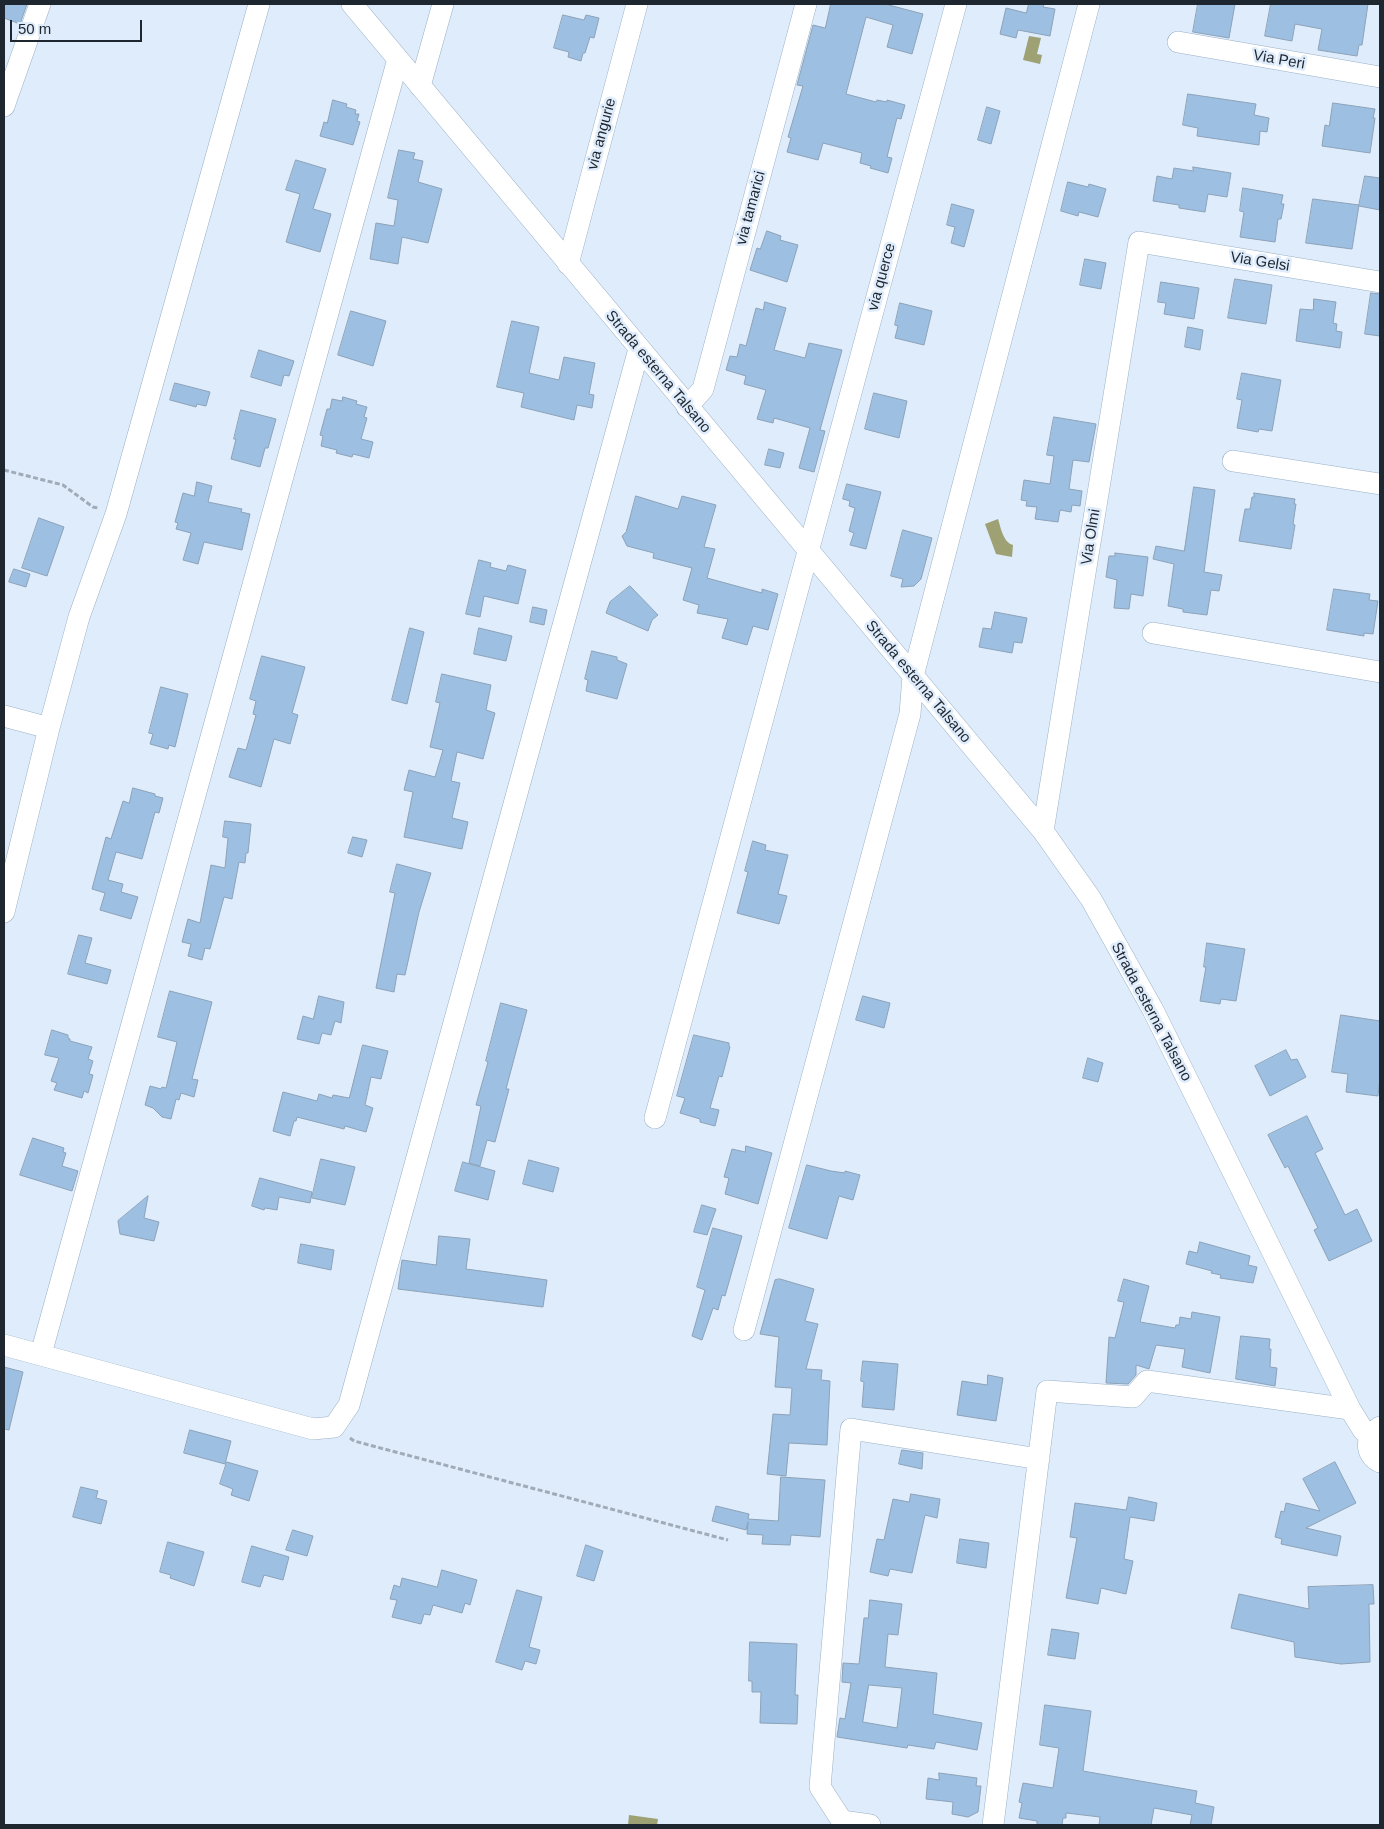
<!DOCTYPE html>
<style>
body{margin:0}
#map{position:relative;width:1384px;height:1829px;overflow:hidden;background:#dfecfb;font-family:Arial,sans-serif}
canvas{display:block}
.frame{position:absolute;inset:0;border:5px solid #1e262f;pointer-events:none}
.scale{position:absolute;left:10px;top:20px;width:132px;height:22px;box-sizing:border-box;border:2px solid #1e262f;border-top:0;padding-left:6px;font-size:15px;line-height:18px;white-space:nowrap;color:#1e262f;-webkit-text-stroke:4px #dfecfb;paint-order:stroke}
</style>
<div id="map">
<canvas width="1384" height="1829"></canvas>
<div class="frame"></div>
<div class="scale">50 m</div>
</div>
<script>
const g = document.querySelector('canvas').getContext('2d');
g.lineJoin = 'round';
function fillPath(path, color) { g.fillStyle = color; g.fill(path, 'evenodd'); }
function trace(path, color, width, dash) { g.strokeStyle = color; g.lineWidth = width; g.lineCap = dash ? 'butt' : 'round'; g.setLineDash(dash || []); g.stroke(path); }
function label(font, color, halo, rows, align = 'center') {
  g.font = font + ' Arial,sans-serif'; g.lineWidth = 5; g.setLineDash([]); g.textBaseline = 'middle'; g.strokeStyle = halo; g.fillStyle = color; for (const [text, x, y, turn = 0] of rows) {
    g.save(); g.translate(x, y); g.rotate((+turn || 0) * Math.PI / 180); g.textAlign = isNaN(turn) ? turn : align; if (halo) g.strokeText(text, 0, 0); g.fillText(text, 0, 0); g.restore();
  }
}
const water = new Path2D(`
 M1029 36 1041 38 1037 54 1042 55 1040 64 1023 60Z
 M998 519C1001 528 1003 542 1013 545L1012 557 996 554 985 524Z
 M629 1815 658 1819 657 1825H628Z`);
const building = new Path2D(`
 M4 4H27L20 24 4 18Z
 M831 4H885L923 14 912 54 887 47 893 25 866 17 846 94 876 102 877 100 887 102V100L905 105 901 119 897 118 887 157 892 158 888 173 870 168 871 166 860 163 862 153 823 143 818 160 787 152 791 138 788 137 803 86 797 85 813 25 825 28Z
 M1029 4H1044L1043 7 1055 9 1050 36 1018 30 1016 38 1000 34 1006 8 1026 13Z
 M1198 4H1235L1229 38 1193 32Z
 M1271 4H1368L1362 45H1359L1357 56 1318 50 1322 29 1295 24 1292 41 1265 36Z
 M563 15 584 20 586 15 599 18 594 38 590 37 585 53H583L581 61 568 57 569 52 554 48Z
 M1188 94 1256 104 1254 115 1269 118 1267 132 1260 131 1259 145 1197 136 1198 128 1183 125Z
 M333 100 347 104 346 107 356 110 355 114H359L357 121 360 122 353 145 320 136 324 122 327 123Z
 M1333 103 1375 109 1373 118H1375L1370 153 1322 146 1325 125 1329 126Z
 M987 107 1000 111 991 144 978 140Z
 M399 150 415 153 413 159 423 161 418 182 442 189 428 243 402 237 398 264 370 259 376 223 394 226 398 200 388 198Z
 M296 160 326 169 313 209 331 214 320 252 286 242 300 194 286 190Z
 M1193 167 1231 173 1227 197 1208 194 1205 212 1179 208V205L1153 201 1157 176 1172 179 1174 168 1193 171Z
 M1365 176 1380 178V210L1359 206Z
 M1068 182 1088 187 1089 184 1106 189 1098 217 1079 212 1078 216 1061 211Z
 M1243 188 1283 195 1281 204H1284L1281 219H1278L1275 242 1240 237 1244 212 1240 211Z
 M1313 199 1359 205 1352 249 1306 243Z
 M952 204 974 210 964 247 951 243 955 227 947 225Z
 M767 231 781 236 780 240 798 245 787 282 750 270 757 248 760 249Z
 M1085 259 1106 263 1101 289 1080 285Z
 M1235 279 1272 285 1266 324 1228 318Z
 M1161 282 1199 288 1194 319 1164 314 1166 303 1158 302Z
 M1371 293 1380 294V336L1365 334Z
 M1314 299 1336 302 1333 323 1337 324 1336 331 1342 332 1340 348 1296 341 1300 309 1313 310Z
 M765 302 786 308 774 350 805 358 809 343 842 350 820 430 825 431 814 472 799 468 810 428 774 418 773 423 757 419 766 390 744 384 746 376 726 370 730 356 737 357 740 344 746 346 756 308 763 310Z
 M900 303 932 311 924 345 895 338 898 326 895 325Z
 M351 311 386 321 373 366 338 355Z
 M512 321 539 327 529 373 559 380 564 357 595 363 589 394 594 395 592 408 577 405 574 420 521 407 524 393 497 387Z
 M1188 327 1203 330 1200 350 1185 347Z
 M259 350 294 361 289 376 284 375 281 386 251 377Z
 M1242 373 1281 380 1272 431 1259 429 1258 432 1237 428 1242 400 1237 399Z
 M175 383 210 392 206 406 197 404 196 407 170 400Z
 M874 393 907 401 899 438 865 429Z
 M343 397 357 401 356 404 367 407 364 417 367 418 361 439 373 442 369 458 353 454 352 457 336 453 337 450 321 446 323 436 320 435 327 409H330L332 399 342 401Z
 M241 410 276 419 268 448H265L260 467 231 459 236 439H234Z
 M1054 417 1096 424 1089 462 1073 460 1069 489 1082 491 1080 506 1072 505 1071 512 1060 510 1058 522 1035 519 1037 507 1026 506 1027 501 1021 500 1024 480 1050 484 1054 456 1047 455Z
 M769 449 784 453 780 468 765 465Z
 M197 482 212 486 208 502 242 509 241 512 250 514 242 550 204 542 198 564 183 560 191 533 176 529 178 523 175 522 183 493 194 496Z
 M847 484 881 492 866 549 850 545 854 533 849 531 855 508 849 506 850 501 843 499Z
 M1194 487 1215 490 1204 572 1222 575 1219 591 1211 590 1207 615 1183 612V609L1168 606 1174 564 1153 559 1156 546 1184 551Z
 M1254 493 1295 499 1294 504H1296L1293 524 1295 525 1291 549 1239 541 1245 509H1250L1252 497H1254Z
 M636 496 678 509 682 496 716 505 704 547 715 549 707 578 762 593V589L778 594 768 630 753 626 747 645 722 638 728 619 697 613 699 605 683 600 692 568 653 558 654 553 627 546 622 536 626 532Z
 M39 518 64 527 47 576 22 568Z
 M903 530 932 538 921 579 914 586 901 587 903 579 891 576Z
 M1115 553 1148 557 1143 596 1131 594 1129 609 1114 608 1117 580 1106 577 1109 556H1115Z
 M479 560 491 563 490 567 506 571 508 565 526 570 518 604 484 596 480 617 466 614Z
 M14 569 30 574 26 587 9 582Z
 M630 586 658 615 652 620 648 631 606 613 610 602Z
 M1334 589 1370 594 1369 600 1378 601 1373 634 1364 633V636L1327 630Z
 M533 607 547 610 544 625 530 622Z
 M995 612 1027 618 1022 643 1014 642 1012 653 979 647 983 628 991 629Z
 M410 628 424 632 407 704 392 700Z
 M479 628 512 636 506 661 474 654Z
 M592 651 617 657V660L627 664 617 699 586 691 588 680 585 679Z
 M262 656 305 667 292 713 298 715 290 744 274 739 261 787 229 777 238 748 246 750 256 715 253 714 256 701 250 699Z
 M442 674 491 685 486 710 495 713 483 759 457 752 451 781 460 783 452 818 468 822 462 849 404 837 413 792 404 790 409 770 435 777 443 750 430 747 440 703 436 702Z
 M161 687 188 694 175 747 169 745 168 749 150 744 153 734 149 733Z
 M133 788 155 794V796L163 798 159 813 155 812 142 859 116 852 108 880 123 884 121 892 138 897 131 919 100 910 105 893 92 889 106 837 111 839 123 801 129 803Z
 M225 821 251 824 248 853H246L245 863 239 862 232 899 224 897 210 949 205 948 202 960 188 956 191 944 182 942 188 919 200 923 211 865 225 868 228 838 223 837Z
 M353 837 367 840 362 857 348 853Z
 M753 841 766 845 765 850 788 855 778 894 787 896 779 924 737 913 748 872 745 871Z
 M397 864 431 873 419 912 405 975 397 974 394 992 376 988 395 893 390 892Z
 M79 935 92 938 85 963 111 970 107 984 68 974Z
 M1207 943 1245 949 1236 1001 1221 999 1220 1004 1200 1001 1206 967H1204Z
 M170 991 212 1002 192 1079 198 1080 194 1097 181 1093 179 1100 176 1099 171 1119 162 1117 153 1108 145 1105 150 1086 161 1089 162 1087 166 1088 177 1042 158 1037Z
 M319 996 344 1002 341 1023 335 1021 331 1035 322 1033 319 1044 297 1039 303 1016 313 1019Z
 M863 996 890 1003 884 1028 856 1020Z
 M501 1003 527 1010 506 1089H509L495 1142 487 1140 480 1166 469 1163 481 1106 476 1105 488 1062 486 1061Z
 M1341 1015 1380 1021V1077L1378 1096 1346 1092 1348 1074 1332 1072Z
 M52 1030 68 1035V1038L70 1039V1041L92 1047 88 1059 93 1061 89 1074 93 1075 88 1093 84 1091 82 1098 54 1090 57 1083 51 1081 59 1058 45 1055Z
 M694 1035 729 1043V1046L730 1047 722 1077 719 1076 710 1108 719 1110 715 1126 700 1122V1119L680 1113 685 1098 677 1096Z
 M363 1045 388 1051 381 1079 371 1077 365 1105 373 1108 366 1132 345 1126 344 1129 297 1117 296 1121H294L290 1136 273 1131 283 1092 317 1101 319 1094 332 1098 333 1095 349 1098Z
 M1286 1050 1291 1060 1297 1059 1306 1077 1270 1096 1255 1066Z
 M1088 1058 1103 1063 1098 1082 1083 1078Z
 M1307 1116 1323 1149 1315 1153 1345 1215 1357 1209 1372 1241 1329 1261 1314 1230 1318 1228 1288 1166 1285 1168 1268 1135Z
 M33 1138 64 1148 63 1152 66 1153 62 1166 78 1171 72 1191 20 1175Z
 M746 1146 772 1153 758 1204 725 1194 729 1178 724 1177 732 1149 745 1152Z
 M321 1159 355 1167 345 1205 312 1198Z
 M529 1160 559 1168 553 1192 523 1184Z
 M463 1162 495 1171 488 1200 455 1191Z
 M807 1165 831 1171 845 1173V1171L860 1175 853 1200 839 1196 827 1239 789 1228Z
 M260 1178 312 1192 310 1203 279 1197 277 1210 265 1208 264 1210 252 1206Z
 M148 1196 144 1218 159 1222 154 1241 120 1234 118 1221Z
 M702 1205 716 1209 707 1235 694 1232Z
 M713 1228 742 1236 725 1296 722 1295 718 1310 713 1308 702 1340 692 1336 705 1290 697 1287Z
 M439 1236 470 1239 466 1269 547 1280 543 1307 398 1289 402 1260 436 1265Z
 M1200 1242 1250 1256 1248 1265 1257 1267 1253 1283 1220 1278 1221 1275 1211 1273 1212 1271 1186 1264 1189 1251 1197 1253Z
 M301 1244 334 1250 331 1270 298 1263Z
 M780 1279 814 1289 805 1321 818 1324 806 1369 822 1370 821 1380 830 1381 827 1445 789 1443 786 1476 767 1474 773 1414 790 1415 792 1388 775 1387 779 1337 760 1334 775 1280Z
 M1124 1279 1149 1286 1140 1322 1175 1328 1176 1325H1179L1180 1317 1191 1319 1192 1312 1220 1317 1210 1373 1182 1367 1185 1349 1156 1345 1149 1369 1136 1365V1375L1128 1384 1106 1383 1109 1337 1115 1338 1124 1302 1118 1301Z
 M1241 1336 1270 1339 1269 1349H1271L1270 1367 1277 1368 1275 1386 1236 1379Z
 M863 1361 898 1364 894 1410 862 1407 864 1382 861 1381Z
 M4 1367 23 1372 9 1430 4 1429Z
 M988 1375 1003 1378 996 1421 957 1415 962 1381 987 1385Z
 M190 1430 231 1441 225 1464 184 1453Z
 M902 1450 923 1453 922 1469 899 1464Z
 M227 1462 258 1471 249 1501 231 1495 233 1489 220 1484Z
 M1335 1462 1356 1503 1306 1528 1341 1536 1337 1556 1281 1544 1282 1539 1275 1537 1281 1511 1284 1512 1286 1503 1320 1511 1303 1479Z
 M781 1477 825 1480 820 1537 791 1535 790 1545 762 1544 763 1535 747 1534 748 1522 746 1530 712 1521 716 1506 749 1514 748 1519 778 1521Z
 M81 1487 98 1491 96 1498 107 1501 101 1524 73 1517Z
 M911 1494 940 1499 937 1518 925 1515 912 1573 890 1569 888 1576 870 1572 877 1539 884 1540 893 1499 909 1502Z
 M1129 1497 1157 1503 1154 1521 1130 1517 1124 1559 1133 1561 1126 1594 1101 1588 1098 1604 1066 1598 1077 1538 1070 1537 1075 1503 1126 1510Z
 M293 1530 313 1536 307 1556 286 1550Z
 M960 1539 989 1543 986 1568 957 1563Z
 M168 1542 204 1552 194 1586 170 1578 171 1575 160 1572Z
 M586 1545 603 1551 594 1581 577 1576Z
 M252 1546 289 1557 283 1580 264 1575 260 1587 242 1582Z
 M442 1570 477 1580 470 1605 465 1603 462 1613 433 1605 430 1615 424 1614 421 1624 392 1617 397 1600 390 1599 394 1585 400 1587 402 1578 437 1587Z
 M1373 1585 1374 1604H1369L1370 1662 1341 1664 1295 1657 1294 1642 1231 1628 1239 1594 1309 1609 1308 1587Z
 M517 1590 542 1597 529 1647 540 1650 536 1664 525 1661 522 1670 496 1662Z
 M870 1600 902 1604 898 1635 888 1634 885 1667 937 1673 933 1714 982 1723 977 1750 936 1742 934 1749 908 1745 907 1748 837 1737 840 1718 845 1719 851 1683 842 1682 843 1663 859 1664 864 1618H868ZM869 1685 902 1688 897 1728 863 1722Z
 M1052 1629 1079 1633 1075 1659 1048 1655Z
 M750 1642 797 1644 795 1695H798L797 1724 760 1723 761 1692H752V1681H749Z
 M1045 1705 1091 1711 1083 1771 1197 1791 1195 1803 1214 1807 1211 1825H1190L1192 1815 1154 1808 1151 1825H1099L1100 1817 1066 1813V1818H1063L1062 1825H1037V1821L1019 1818 1022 1803 1019 1802 1023 1783 1053 1788 1059 1748 1040 1745Z
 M939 1773 977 1778 976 1786H981L978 1812 968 1817 952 1814 953 1802 926 1799 928 1778 939 1780Z`);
const path = new Path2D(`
 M4 470 63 485 93 507 98 508
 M350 1438 354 1441 728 1540`);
const minor = new Path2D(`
 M352 4 1043 831 1091 899 1153 1010 1350 1409 1363 1430 1370 1436
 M1178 42 1380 77
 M420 86 443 4
 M4 106 40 4
 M568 264 637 4
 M687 407 703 389 806 4
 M1233 461 1380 484
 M1153 633 1380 672
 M4 716 49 728
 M1043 831 1139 242 1380 282
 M4 912 49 728 79 617 116 514 259 4
 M655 1118 956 4
 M744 1330 910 714 913 676 1089 4
 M4 1345 313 1429 334 1427 349 1405 639 349
 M41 1354 398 59
 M1380 1427C1365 1436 1364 1454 1380 1462
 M870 1825 842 1821 820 1787 851 1429 1039 1459
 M993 1825 1047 1391 1133 1397 1147 1381 1350 1409`);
const streetNames = [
 ["Via Peri",1279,60,10],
 ["via angurie",602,134,-75],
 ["via tamarici",751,208,-75],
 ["Via Gelsi",1260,262,9],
 ["via querce",882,277,-75],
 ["Strada esterna Talsano",658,372,50],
 ["Via Olmi",1091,537,-81],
 ["Strada esterna Talsano",918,682,50],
 ["Strada esterna Talsano",1151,1012,62]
];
fillPath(water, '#9ea174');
fillPath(building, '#9dbfe2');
trace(building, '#8ca2b8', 1);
trace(minor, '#9ab0c7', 22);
trace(path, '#a0abb8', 3, [5, 2.5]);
trace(minor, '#fff', 21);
label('15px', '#1e262f', '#dfecfb', streetNames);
</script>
